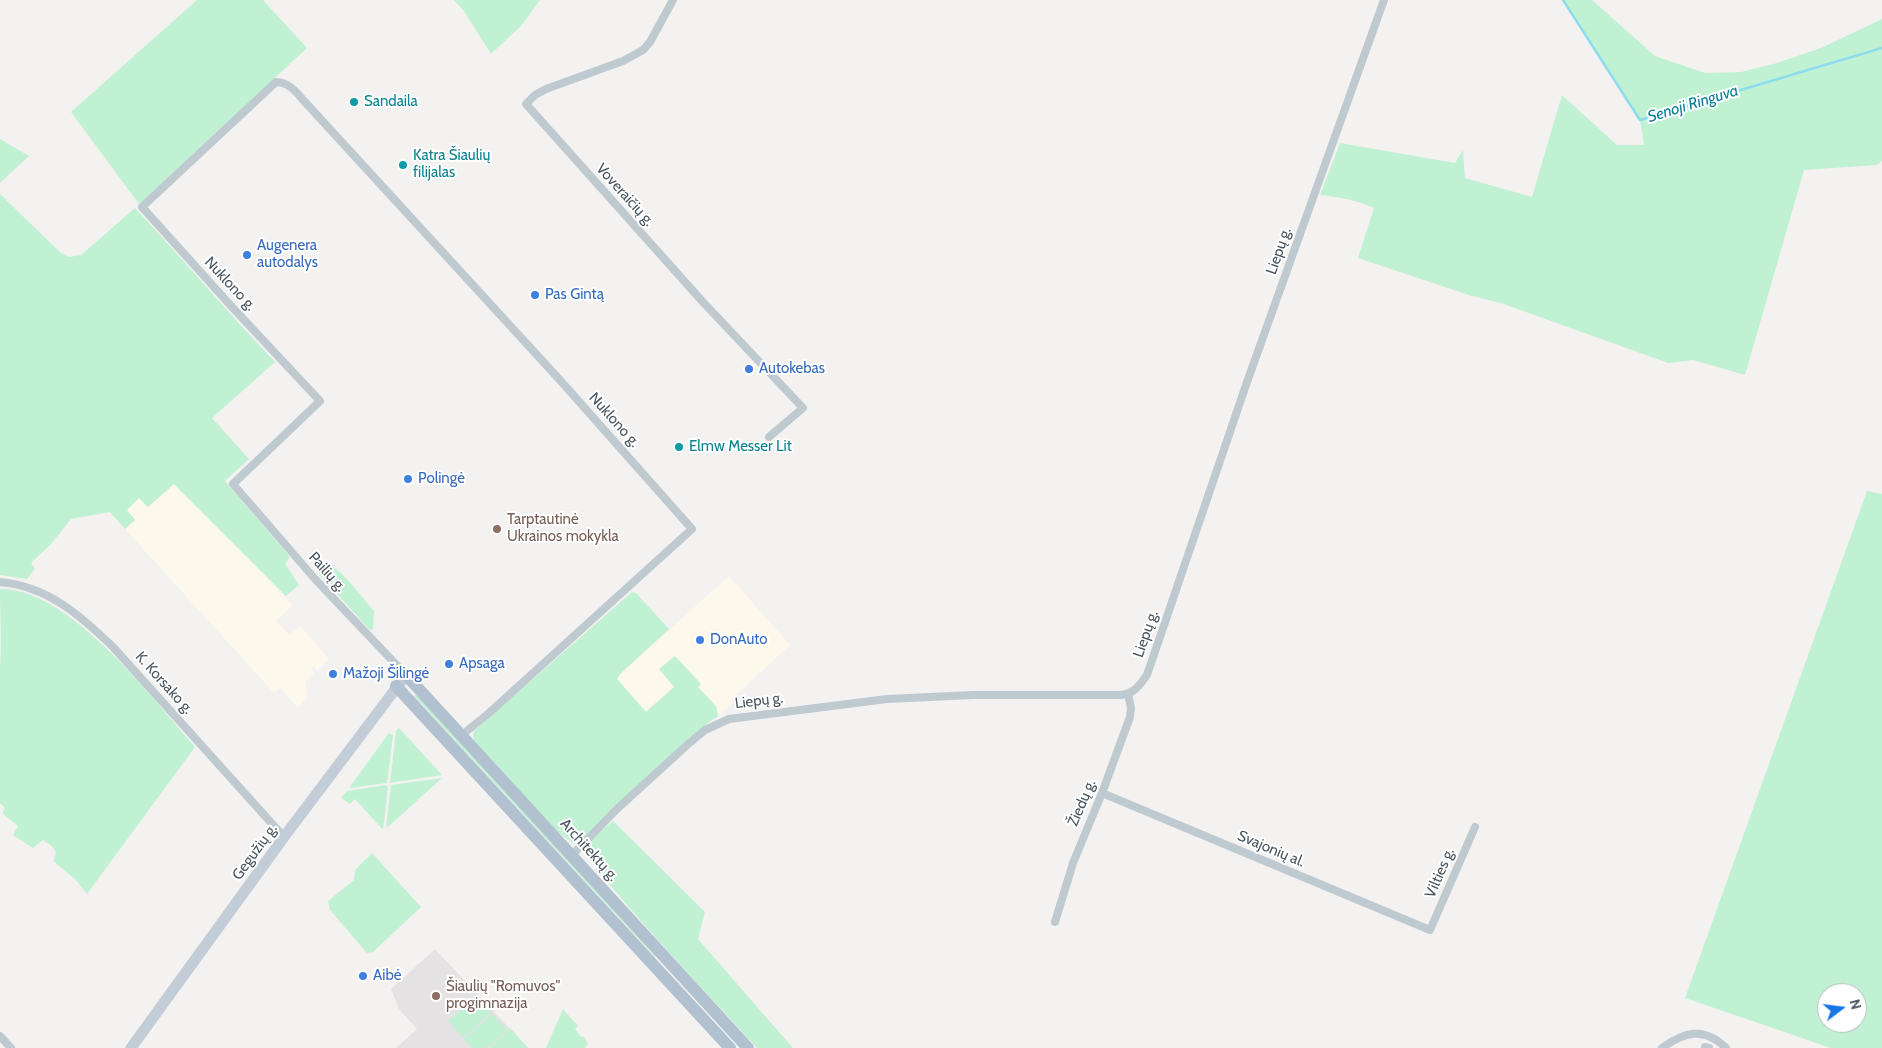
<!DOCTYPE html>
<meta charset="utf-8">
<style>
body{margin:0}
#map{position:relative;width:1882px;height:1048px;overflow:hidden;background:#f4f1f1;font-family:Cabin,sans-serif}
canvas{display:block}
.north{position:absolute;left:1817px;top:983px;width:50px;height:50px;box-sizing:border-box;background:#fff;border:1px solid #b6bbbf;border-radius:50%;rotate:75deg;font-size:14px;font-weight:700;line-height:20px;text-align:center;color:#49555f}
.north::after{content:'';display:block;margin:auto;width:18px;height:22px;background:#1676e8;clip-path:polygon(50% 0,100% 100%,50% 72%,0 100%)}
</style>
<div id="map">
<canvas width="1882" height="1048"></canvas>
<div class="north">N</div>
</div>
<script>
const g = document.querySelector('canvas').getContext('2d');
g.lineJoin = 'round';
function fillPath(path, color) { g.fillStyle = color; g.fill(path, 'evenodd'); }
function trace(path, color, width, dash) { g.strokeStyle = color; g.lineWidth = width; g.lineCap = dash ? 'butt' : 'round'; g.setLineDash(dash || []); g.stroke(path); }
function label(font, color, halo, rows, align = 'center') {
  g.font = font + ' Cabin,sans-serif'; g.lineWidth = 4; g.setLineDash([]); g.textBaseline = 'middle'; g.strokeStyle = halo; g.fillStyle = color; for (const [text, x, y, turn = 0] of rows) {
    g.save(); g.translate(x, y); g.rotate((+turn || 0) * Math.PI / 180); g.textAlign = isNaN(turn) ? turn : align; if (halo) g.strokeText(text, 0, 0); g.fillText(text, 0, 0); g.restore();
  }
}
const commercial = new Path2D(`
 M174 484 293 605 276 621 290 635 300 626 329 659 317 671 314 667 311 668 314 673 305 682 308 696 298 708 280 688 274 693 125 529 135 520 126 510 139 498 148 507Z
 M729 576 790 645 737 694 732 704 718 716 716 706 698 687 701 685 674 687 645 712 617 679 619 675Z`);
const education = new Path2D(`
 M434 950H436L528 1048H396L417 1029 399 1009 391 989Z`);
const green = new Path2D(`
 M197 0H263L307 48 139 204 71 112Z
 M454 0H540L521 26 491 54 464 11Z
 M1563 0H1592L1655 56 1705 73 1741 72 1777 63 1821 48 1882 19V161L1877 165 1804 170 1745 375 1693 360 1668 363 1501 303 1472 296 1358 258 1374 208C1357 200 1339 197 1320 195L1340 143 1455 163 1463 150 1465 178 1532 197 1562 95 1617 145H1644L1640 120Z
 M0 139 29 156 0 183Z
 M0 194 61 253 69 257 81 255 135 208C183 259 227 312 275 362L212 418 249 459 225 481 290 557 285 564 299 585 286 596 174 484 148 507 139 498 127 510 135 520 125 529 110 512 71 519 51 544 31 563 35 569 27 579 0 575Z
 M1867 491 1882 494V1048H1831L1685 998ZM1827 993H1857V1023H1827Z
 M325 562C345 572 360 595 374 611L373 629 370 630 319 574 320 568Z
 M0 589C68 587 153 699 195 747L87 894 76 880 53 861 56 853 52 846 43 840 33 848 13 835 18 826 2 813 5 808 0 803V668C2 642 0 616 0 589Z
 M632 592 636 593 669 629 619 675 617 679 646 712 674 687 659 669 675 656 701 684 698 687 716 706 718 716 709 722 580 843 574 844 555 830 474 740 473 735 475 730Z
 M417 693 656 956 655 957 414 696Z
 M398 728 401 730 442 775 390 783 396 731Z
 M389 733 393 735 387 783 349 788Z
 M442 778 389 826 386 827 391 785Z
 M386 785 388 787 383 830 355 799 350 804 341 798 347 791Z
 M613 821 705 912 698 939 793 1048H757C698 984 638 921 584 853 585 840 603 830 613 821Z
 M372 853 421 907 373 952 367 953 330 910 328 901 354 880 355 870Z
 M477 996 491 1012 463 1038 448 1021Z
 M563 1009 578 1026 575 1029 581 1037 583 1036 588 1044 584 1048H546Z
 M492 1014 507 1030 488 1048H472L464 1039Z
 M511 1029 528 1048H490L510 1029Z`);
const stream = new Path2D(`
 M1563 0 1640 120 1882 48`);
const minor = new Path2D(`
 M673 0 650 42 643 50 623 61 546 89 535 95 526 104 702 301 803 408 769 437
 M0 582C47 586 80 615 113 647L284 837
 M406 675 315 579 233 484 320 401 232 307 142 207 276 82C289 82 297 93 305 102L559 379 692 529 489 713 462 735
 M1102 793 1430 930 1475 827
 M572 855 617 809 686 746 705 730 729 719 887 699 973 695H1121C1135 693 1139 686 1147 675L1247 382 1384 0
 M1055 922 1073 863 1102 793 1130 717 1131 708 1128 694
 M0 1036 11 1048
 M1705 1047 1709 1048
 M1662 1048C1684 1032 1704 1026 1726 1048`);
const secondary = new Path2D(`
 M131 1048 284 837 406 675`);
const primary = new Path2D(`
 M406 675 748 1048
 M396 686 730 1048`);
const markers = [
 [354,102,5,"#0f9aa8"],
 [403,165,5,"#0f9aa8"],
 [247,255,5,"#3f7fe0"],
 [535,295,5,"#3f7fe0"],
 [749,369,5,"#3f7fe0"],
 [679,447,5,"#0f9aa8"],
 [408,479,5,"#3f7fe0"],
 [497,529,5,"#8d6e63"],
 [700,640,5,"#3f7fe0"],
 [449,664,5,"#3f7fe0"],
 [333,674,5,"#3f7fe0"],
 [363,976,5,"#3f7fe0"],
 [436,996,5,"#8d6e63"]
];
const cultureNames = [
 ["Sandaila",364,102],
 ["Katra Šiaulių",413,156],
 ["filijalas",413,173],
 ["Elmw Messer Lit",689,447]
];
const streetNames = [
 ["Voveraičių g.",625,195,48],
 ["Liepų g.",1279,251,-71],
 ["Nuklono g.",230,284,47],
 ["Nuklono g.",614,420,48],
 ["Pailių g.",327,572,48],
 ["Liepų g.",1146,634,-71],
 ["K. Korsako g.",164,683,48],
 ["Liepų g.",759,701,-7],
 ["Žiedų g.",1082,803,-67],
 ["Svajonių al.",1271,849,23],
 ["Architektų g.",589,850,48],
 ["Gegužių g.",255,852,-54],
 ["Vilties g.",1440,873,-67]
];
const shopNames = [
 ["Augenera",257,246],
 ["autodalys",257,263],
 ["Pas Gintą",545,295],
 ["Autokebas",759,369],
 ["Polingė",418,479],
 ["DonAuto",710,640],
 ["Apsaga",459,664],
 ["Mažoji Šilingė",343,674],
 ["Aibė",373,976]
];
const educationNames = [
 ["Tarptautinė",507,520],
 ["Ukrainos mokykla",507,537],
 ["Šiaulių \"Romuvos\"",446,987],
 ["progimnazija",446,1004]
];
const waterNames = [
 ["Senoji Ringuva",1693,104,-17]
];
fillPath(commercial, '#fdf8ec');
fillPath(education, '#e5e2e3');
fillPath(green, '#c0f1d2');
trace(stream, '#8ddcee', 2.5);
trace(minor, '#bfc9d0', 8);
trace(secondary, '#c2cdd8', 11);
trace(primary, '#b1c1d0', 12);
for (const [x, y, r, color] of markers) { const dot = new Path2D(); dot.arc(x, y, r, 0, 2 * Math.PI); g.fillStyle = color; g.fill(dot); trace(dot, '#fff', 2); }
label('15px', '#0d838f', '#fff', cultureNames, 'left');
label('15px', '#49555f', '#fff', streetNames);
label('15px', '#366cbe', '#fff', shopNames, 'left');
label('15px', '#785e54', '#fff', educationNames, 'left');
label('italic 16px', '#0b7e99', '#fff', waterNames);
</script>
